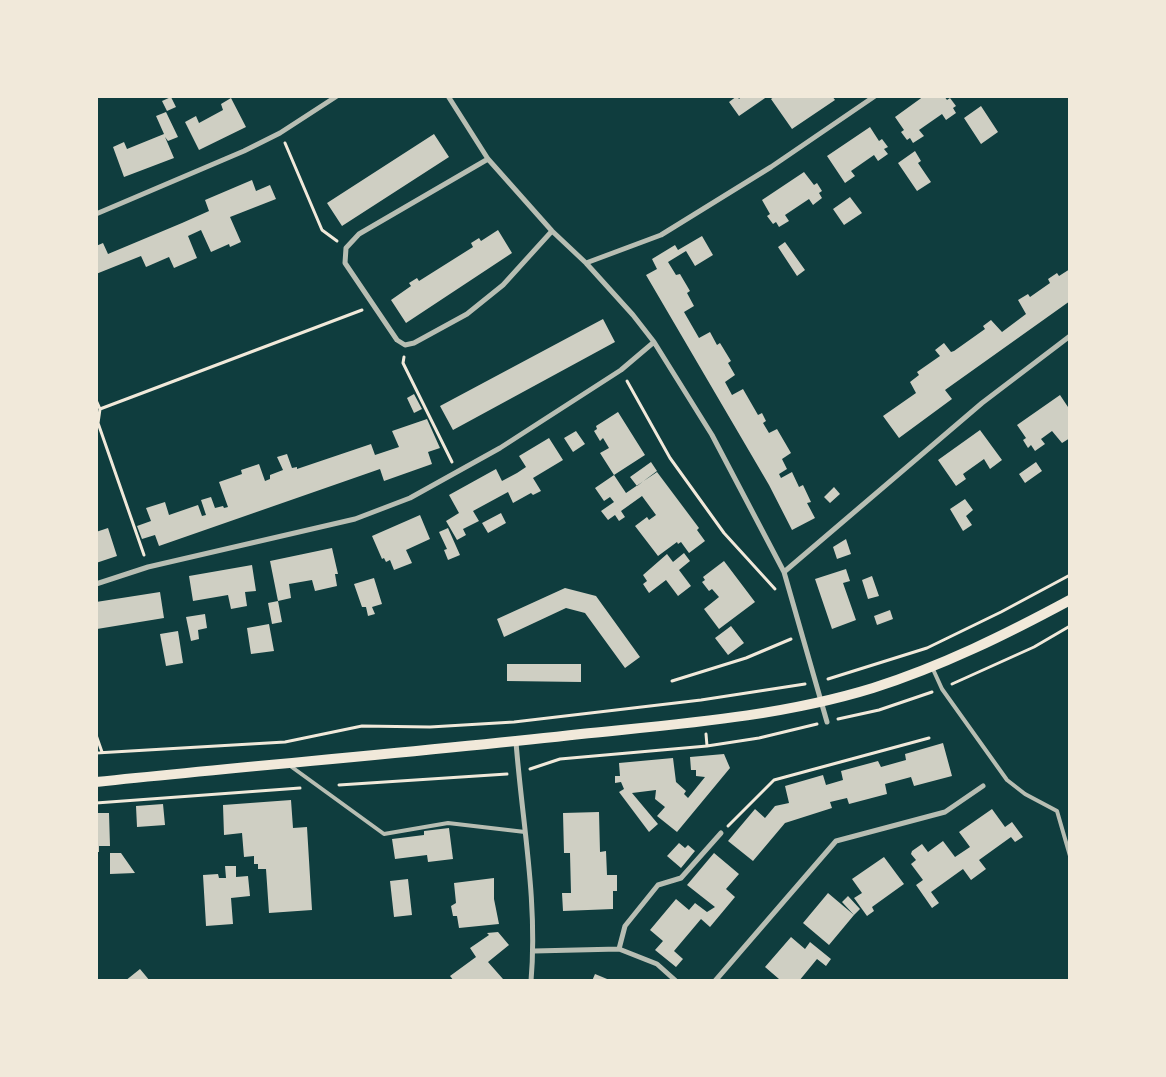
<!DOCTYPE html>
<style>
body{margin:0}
#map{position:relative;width:1166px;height:1077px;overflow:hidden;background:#0f3d3e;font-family:"Alegreya Sans",sans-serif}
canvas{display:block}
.frame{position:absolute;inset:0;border:98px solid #f1e9da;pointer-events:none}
</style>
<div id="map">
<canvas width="1166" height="1077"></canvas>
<div class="frame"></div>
</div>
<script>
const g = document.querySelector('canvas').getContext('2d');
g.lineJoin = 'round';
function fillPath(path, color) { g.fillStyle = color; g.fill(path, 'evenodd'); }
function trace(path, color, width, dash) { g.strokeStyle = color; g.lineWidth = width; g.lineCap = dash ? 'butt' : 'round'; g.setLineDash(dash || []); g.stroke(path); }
const building = new Path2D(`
 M737 96 739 99 742 96H768L739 116 729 102Z
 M775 96H832L835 100 792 129 771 99Z
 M924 96H944L947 100 950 98 956 106 953 108 956 113 946 120 942 114 919 130 924 136 913 143 910 138 907 140 901 132 904 130 895 117Z
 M171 97 176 107 167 111 162 101Z
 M231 98 246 127 199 150 185 122 196 116 199 123 223 110 221 104Z
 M981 106 998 132 981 144 964 118Z
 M166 112 178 137 168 141 165 137 174 158 124 177 113 147 124 142 127 149 164 134 156 116Z
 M870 127 879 141 882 139 888 147 884 149 888 154 878 161 874 155 851 171 855 176 845 183 827 156Z
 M434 134 449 157 342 226 327 203Z
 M915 151 921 161 918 163 931 182 917 191 898 163Z
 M804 172 814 185 817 183 822 191 819 193 822 198 813 205 809 199 785 215 789 221 779 227 776 222 773 224 767 216 770 214 762 200Z
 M252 180 256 191 270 185 276 199 230 217 241 242 230 247 229 244 211 252 201 230 188 236 197 258 174 268 169 257 146 267 141 256 96 274V246L103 243 108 254 182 223 209 211 205 200Z
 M850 197 862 213 844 225 833 209Z
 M498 230 512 253 406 323 391 300 411 286 409 283 417 278 419 281 473 247 471 243 479 238 481 241Z
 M702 236 713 255 695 266 686 251 668 262 676 275 680 274 690 291 687 293 694 306 684 312 699 338 710 332 717 345 720 343 731 361 728 363 735 375 725 382 732 395 743 389 758 415 762 413 766 421 763 423 769 433 777 429 791 453 782 459 787 469 779 474 781 478 792 472 799 487 803 485 811 502 807 503 815 518 792 530 769 485 646 275 657 269 652 259 675 245 678 250Z
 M785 242 805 270 797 276 778 247Z
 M1070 269V301L945 390 952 399 899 438 883 416 916 393 910 382 919 375 917 372 940 356 935 350 944 343 951 352 954 351 985 329 983 326 991 320 1002 332 1026 314 1018 300 1028 294 1030 297 1050 283 1048 279 1057 273 1059 276Z
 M603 319 615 342 453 430 440 406Z
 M414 394 422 409 414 413 407 398Z
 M1060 395 1070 410V438L1062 443 1052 431 1041 439 1045 444 1035 451 1031 445 1028 448 1023 440 1026 438 1017 425Z
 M618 412 645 455 614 475 600 453 609 448 603 438 600 441 594 431 597 429 596 426Z
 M427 419 440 448 428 452 432 464 384 481 380 469 159 546 155 535 142 539 137 526 151 521 146 508 165 502 169 515 198 505 202 516 206 515 201 500 211 497 215 508 223 506 224 508 228 507 219 482 242 474 241 470 259 464 265 481 270 479V475L283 470 277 457 287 454 292 468 297 467V469L371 444 375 455 399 447 392 431Z
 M980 430 1002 460 990 469 984 459 963 474 966 479 956 486 938 460Z
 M576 431 585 444 573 452 564 438Z
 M549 438 563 460 533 478 541 491 533 495 531 493 513 503 508 492 473 511 479 521 463 529 466 535 457 540 446 521 459 513 449 495 496 469 502 481 517 473 526 467 519 456Z
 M651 462 657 471 637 486 630 477Z
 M1036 462 1042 471 1025 483 1019 474Z
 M657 472 699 528 697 530 705 541 689 553 681 542 678 544 677 542 658 556 635 526 647 517 649 520 656 515 642 496 621 511 625 517 619 521 615 515 608 520 601 511 614 502 610 497 604 501 595 488 614 475 626 493Z
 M834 487 840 494 830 503 824 497Z
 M965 499 973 510 966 516 972 525 963 531 950 509Z
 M501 513 506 523 488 533 482 523Z
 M420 515 430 539 406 550 412 563 394 570 390 560 386 562 384 558 382 559 372 536Z
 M108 528 117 556 96 563V532Z
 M448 528 460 555 448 560 444 550 447 549 439 532Z
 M846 539 851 554 837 559 833 547Z
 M332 548 338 574H335L337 586 315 591 312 580 289 584 291 598 278 601 270 561Z
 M684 553 690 561 679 570 691 586 678 596 666 580 649 593 643 584 647 581 643 575 667 554 673 562Z
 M724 561 755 602 719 629 704 609 719 597 712 589 709 591 702 582 705 580 703 577Z
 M252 565 256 591 245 592 247 606 231 609 228 595 193 601 189 576Z
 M846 569 850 581 843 583 856 620 832 629 815 579Z
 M872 576 879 596 868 599 862 580Z
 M374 578 382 604 372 607 375 614 368 616 366 607H362L354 584Z
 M565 588 596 596 640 657 625 668 585 613 566 608 504 637 497 619Z
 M160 592 164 618 97 629 96 602Z
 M278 601 282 622 272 624 268 603Z
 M890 610 893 619 877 625 874 616Z
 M205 614 207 628 198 630 199 639 191 641 186 617Z
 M269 624 274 651 251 654 247 628Z
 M731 626 744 643 728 655 715 638Z
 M178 631 183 663 166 666 160 634Z
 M507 664H581V682L507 681Z
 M943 743 952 776 914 786 911 777 885 784 887 794 849 804 847 798 830 802 832 808 785 823 753 861 728 841 755 809 765 818 775 806 789 803 785 786 823 775 826 785 843 780 841 771 878 761 881 767 906 760 905 754Z
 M724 754 730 768 677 832 657 816 665 807 655 799 656 790 632 793 658 824 649 832 619 792 624 789 621 782 615 783V776H620L619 763 673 758 676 782 686 791 684 794 688 798 705 777 696 776V770H691L690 757Z
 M291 800 293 828 307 827 312 910 269 913 266 869H258V864H254V856L244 857 242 833 224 835 223 805Z
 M163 804 165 825 137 827 136 806Z
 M992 809 1005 827 1012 822 1023 837 1015 842 1011 837 979 860 986 869 971 880 963 869 931 892 939 903 932 908 916 885 923 880 911 864 916 860 911 854 912 851 922 844 928 852 943 841 955 857 970 847 959 832Z
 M599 812 600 852 606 851 607 875H617V891H613V909L563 911 562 893H571L570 853H564L563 813Z
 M96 813H109L110 846H99V852H96Z
 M449 828 453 859 428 862 427 855 395 859 392 839 424 835V831Z
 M679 843 685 848 688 845 695 851 681 868 667 856Z
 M110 853H121L135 873 110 874Z
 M714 853 739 874 726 889 735 897 710 927 701 919 674 951 683 959 676 967 655 950 663 941 650 930 676 899 689 910 695 903 707 912 715 907 687 885Z
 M884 857 904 884 872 907 874 911 867 916 854 898 862 893 852 879Z
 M225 866H236V877L248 876 250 896 231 898 233 924 206 926 203 875 218 874 219 878H226Z
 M494 878V899L499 924 459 928 457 916H453L451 906 456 903 454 883Z
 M408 879 412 915 394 917 390 881Z
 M828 893 854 915 829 945 803 923Z
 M848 896 860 909 854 915 842 902Z
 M498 932 509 945 488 962 503 979 454 981 450 976 476 957 470 948 489 935 487 933Z
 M791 937 805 949 810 942 831 959 826 966 817 959 799 981H778L779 979 765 967Z
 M140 969 150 981H125Z
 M595 974 612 981H592Z`);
const path = new Path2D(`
 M285 143 322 230 337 241
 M404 357 403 363 452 462
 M627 381 670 458 724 533 775 589
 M96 400 100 409
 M144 555 98 423 100 409 362 310
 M828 679 927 648 1001 612 1070 575
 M672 681 746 658 791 639
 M952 684 1034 647 1070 626
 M838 719 879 710 932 692
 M706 734 707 746
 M96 735 102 752
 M96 753 285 742 362 726 430 727 514 722 701 700 805 684
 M530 769 560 759 707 746 759 738 817 724
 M339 785 507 774
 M96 803 300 788
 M728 826 774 780 929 738`);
const service = new Path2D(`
 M932 667 942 689 1007 780 1025 794 1057 811 1070 856
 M289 765 384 834 448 823 525 832`);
const minor = new Path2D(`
 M448 96 488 159 552 231 586 263 633 315 654 342 712 435 784 572 827 722
 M488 159 359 234 346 248 345 263 397 340 405 345 414 343 467 314 503 285 552 231
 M96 214 244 151 280 133 337 96
 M586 263 661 235 771 167 875 96
 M784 572 982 403 1070 336
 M96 584 148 567 355 519 410 498 500 448 621 370 654 342
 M516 742C522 821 538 901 531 981
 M619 949 625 926 658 885 681 878 721 833
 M534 951 619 949 657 964 676 981
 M715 981 836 841 945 812 983 786`);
const secondary = new Path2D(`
 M96 782C258 765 420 752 581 734 678 724 779 717 873 688 942 666 1007 634 1070 600`);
fillPath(building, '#cfcfc3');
trace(path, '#f1e9da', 3);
trace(service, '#b8beb3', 4);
trace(minor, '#b8beb3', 5);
trace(secondary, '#f1e9da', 10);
</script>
